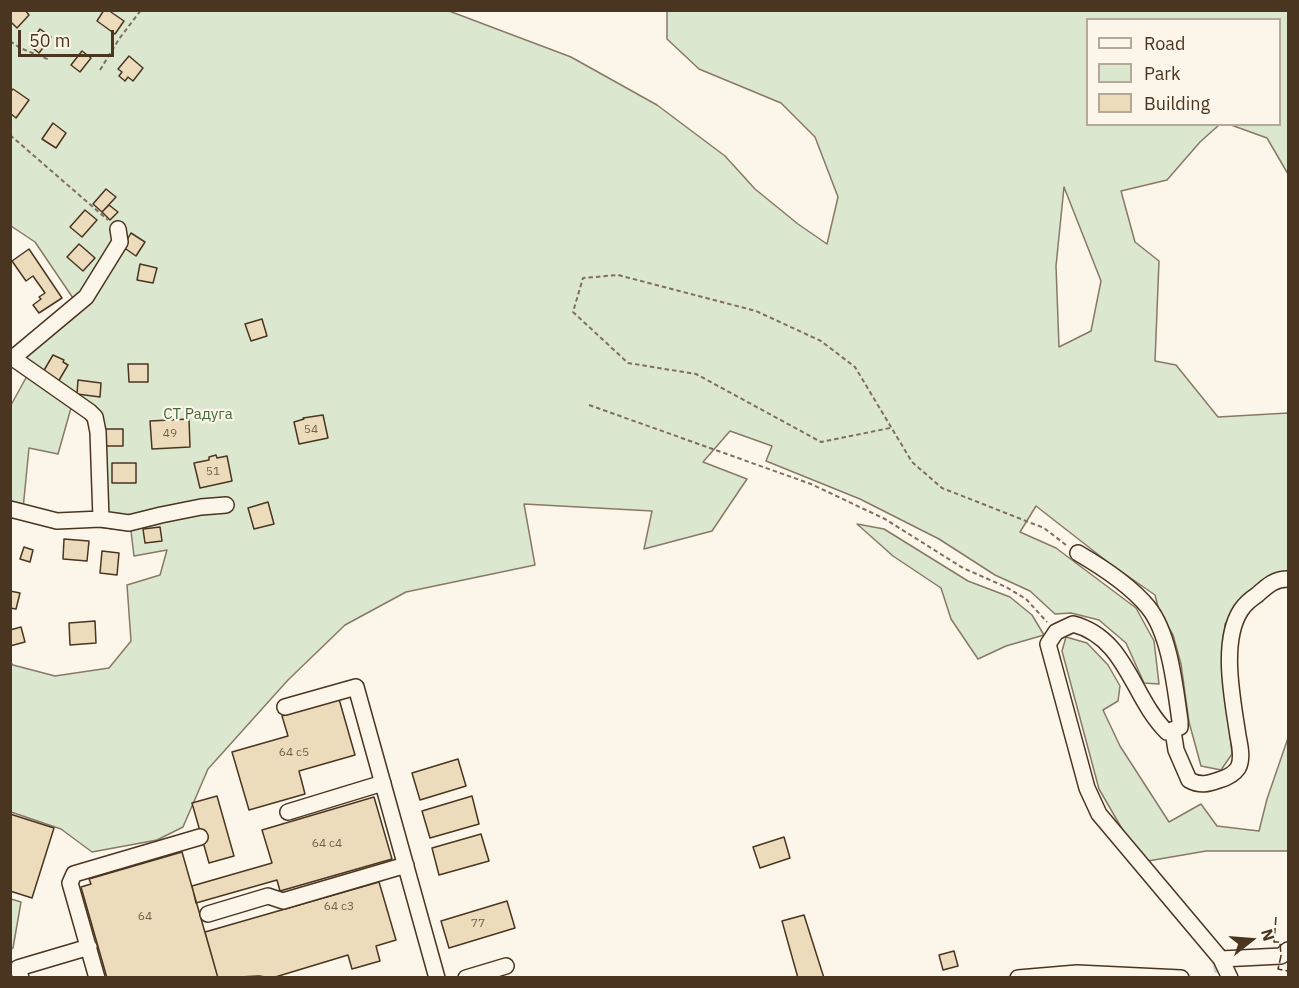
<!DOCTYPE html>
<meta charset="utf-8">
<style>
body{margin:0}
#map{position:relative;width:1299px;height:988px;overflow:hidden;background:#fbf6e9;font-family:"IBM Plex Sans",sans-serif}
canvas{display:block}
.frame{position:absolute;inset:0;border:12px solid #4a3520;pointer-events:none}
.legend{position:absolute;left:1086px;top:18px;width:195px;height:108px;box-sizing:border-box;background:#fbf6e9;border:2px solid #b4a999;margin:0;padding:8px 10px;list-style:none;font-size:18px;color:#4a3520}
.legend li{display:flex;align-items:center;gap:12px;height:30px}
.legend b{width:30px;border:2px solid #b4a999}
.north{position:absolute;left:1221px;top:910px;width:60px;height:60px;-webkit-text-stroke:4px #fbf6e9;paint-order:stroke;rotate:73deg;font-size:16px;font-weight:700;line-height:24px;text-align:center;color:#4a3520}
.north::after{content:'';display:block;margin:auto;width:21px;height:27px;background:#4a3520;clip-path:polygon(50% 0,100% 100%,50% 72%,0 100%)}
.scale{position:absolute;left:18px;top:30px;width:96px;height:27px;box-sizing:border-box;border:3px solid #4a3520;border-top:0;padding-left:8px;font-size:18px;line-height:21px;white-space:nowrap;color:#4a3520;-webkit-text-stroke:4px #fbf6e9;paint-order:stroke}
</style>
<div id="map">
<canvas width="1299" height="988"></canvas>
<div class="frame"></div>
<ul class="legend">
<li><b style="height:8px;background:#fbf6e9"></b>Road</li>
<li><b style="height:16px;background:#dce7d0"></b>Park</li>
<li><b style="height:16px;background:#ecdcbc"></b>Building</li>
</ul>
<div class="north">N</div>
<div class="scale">50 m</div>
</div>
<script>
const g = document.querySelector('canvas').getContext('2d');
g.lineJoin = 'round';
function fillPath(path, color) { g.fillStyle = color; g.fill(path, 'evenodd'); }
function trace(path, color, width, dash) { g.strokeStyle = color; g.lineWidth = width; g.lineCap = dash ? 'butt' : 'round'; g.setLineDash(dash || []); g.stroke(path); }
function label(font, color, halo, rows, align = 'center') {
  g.font = font + ' "IBM Plex Sans",sans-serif'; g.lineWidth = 4.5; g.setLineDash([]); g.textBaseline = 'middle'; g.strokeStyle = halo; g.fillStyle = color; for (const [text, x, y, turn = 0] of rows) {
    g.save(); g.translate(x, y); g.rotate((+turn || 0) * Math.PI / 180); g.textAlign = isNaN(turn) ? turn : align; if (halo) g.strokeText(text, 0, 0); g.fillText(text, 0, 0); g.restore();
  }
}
const green = new Path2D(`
 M162 10 449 11 571 57 657 105 725 156 755 189 798 224 827 244 838 197 815 137 781 103 699 69 667 39V11H1288V174L1267 138 1231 125 1280 124V20H1088V124L1219 125 1200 142 1167 180 1121 191 1135 242 1159 261 1155 361 1176 365 1218 417 1288 413V571L1261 581 1225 624 1223 668 1232 754 1221 770 1201 766 1189 722 1181 664 1173 635 1159 611 1155 595 1109 563 1036 506 1020 532 1056 548 1136 608 1154 641 1159 684 1144 683 1126 643 1099 620 1071 613 1055 614 1030 591 995 575 939 539 860 499 766 461 772 446 730 431 703 462 747 479 712 531 644 549 652 511 524 504 535 565 406 592 345 625 288 680 208 769 183 827 157 840 92 852 61 829 11 812 10 662 13 665 55 676 109 668 131 641 127 585 160 575 167 550 134 556 131 531 97 527 92 432 86 418 71 408 58 454 29 448 23 509 11 505V405L27 376 11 363 75 301 35 242 11 226V11ZM1064 187 1101 281 1091 331 1059 347 1056 266Z
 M857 524 884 529 968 581 1010 597 1032 615 1044 635 1006 646 978 659 951 619 941 588 893 556Z
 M1066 637 1087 643 1108 665 1120 686 1118 701 1103 710 1120 746 1169 822 1201 804 1217 826 1259 831 1267 799 1288 738V851H1206L1148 861 1125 834 1099 789 1062 651Z
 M11 899 21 902 13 948 11 949Z`);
const stream = new Path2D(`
 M1214 960 1216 971`);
const building = new Path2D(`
 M10 10H25L29 15 17 28 10 21Z
 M104 10H108L124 21 115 34 97 21Z
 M40 29 51 37 39 53 29 45Z
 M82 51 91 58 80 72 71 65Z
 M129 56 143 68 133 81 128 77 125 81 119 76 122 72 118 69Z
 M13 89 29 100 16 118 10 113V92Z
 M53 123 66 133 56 148 42 139Z
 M106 189 116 197 102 212 93 204Z
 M109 205 118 212 110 220 102 212Z
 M85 210 97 220 82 237 70 227Z
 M131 233 145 242 136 256 123 247Z
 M79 244 95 258 83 271 67 257Z
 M29 249 62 298 39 313 33 305 41 299 39 297 45 293 33 276 26 281 12 261Z
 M140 264 157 268 153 283 137 280Z
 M262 319 267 336 251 341 245 324Z
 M53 355 64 360 63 362 68 365 58 382 43 372Z
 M128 364H148V382H129Z
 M78 380 101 383 100 397 77 394Z
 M323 415 328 438 299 444 294 422 304 419 303 418Z
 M189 419 190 447 152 449 150 421Z
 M105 429H123V446H105Z
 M216 455 217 458 227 456 232 481 200 488 194 463 209 460V457Z
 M112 463H136V483H112Z
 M268 502 274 524 254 529 248 508Z
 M160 527 162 541 145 543 143 529Z
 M64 539 89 541 87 561 63 559Z
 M24 547 33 550 30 562 20 559Z
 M102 551 119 553 117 575 100 573Z
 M10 591 20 593 16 609 10 608Z
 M95 621 96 643 70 645 69 623Z
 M21 627 25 642 10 646V630Z
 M339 699 355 755 299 771 305 794 249 810 232 752 288 736 282 716Z
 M458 759 466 786 420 800 412 773Z
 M217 796 234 856 209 863 192 803Z
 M472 796 479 824 430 838 422 811Z
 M374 797 392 859 280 891 277 880 196 903 192 886 272 863 262 830Z
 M10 814 54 828 32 898 10 891Z
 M481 834 489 861 439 875 432 848Z
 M784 837 790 858 760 868 753 847Z
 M182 852 218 978H107L81 887 91 884 89 879Z
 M379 882 396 940 376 946 380 961 352 969 348 955 272 978 259 976 218 978 205 932Z
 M507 901 515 928 449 948 441 921Z
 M804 915 824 978H798L782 921Z
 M954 951 958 966 943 970 939 955Z`);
const path = new Path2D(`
 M10 41 20 48 50 60
 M100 70 119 39 141 10
 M10 135 108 220
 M589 405 811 484 885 519 963 568 1006 587 1026 599 1047 622
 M890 428 821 442 696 374 628 363 573 312 583 278 618 275 756 311 821 341 855 367 912 462 942 488 1044 528 1066 545`);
const minor = new Path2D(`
 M10 356 90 412 95 417 98 432 101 519
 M13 358 86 297 120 242 118 229
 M10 509 57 521 101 519 129 523 161 515 201 507 226 505
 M1078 553C1102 567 1130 585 1148 607 1170 634 1175 687 1180 721V727L1167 732C1132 698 1127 638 1073 624L1056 632 1048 644 1087 788 1099 814 1221 959 1230 978
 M285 707 356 687 437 978
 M1173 731 1176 750 1189 780C1200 786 1208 784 1219 780 1226 778 1234 774 1238 768 1243 759 1240 746 1238 736 1233 701 1220 642 1241 610 1245 604 1251 599 1257 595 1267 586 1274 579 1288 579
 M288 812 383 783
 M208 914 268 896 283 901 406 865
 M1221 959 1281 956 1288 950
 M21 978 18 968 89 947
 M97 978 70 883 74 874 200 837
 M466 978 506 966
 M1018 978 1077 973 1181 978`);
const fence = new Path2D(`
 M1276 917 1274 942H1280L1281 956 1278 969 1288 971`);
const numberNames = [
 ["54",311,430],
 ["49",170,434],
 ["51",213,472],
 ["64 с5",294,753],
 ["64 с4",327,844],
 ["64 с3",339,907],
 ["64",145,917],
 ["77",478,924]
];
const parkNames = [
 ["СТ Радуга",198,415]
];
fillPath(green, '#dce7d0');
trace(green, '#887966', 1.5);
trace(stream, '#c9cecd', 4);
fillPath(building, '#ecdcbc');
trace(building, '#4a3520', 1.5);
trace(minor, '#4a3520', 18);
trace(path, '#7f6f5c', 2, [4.5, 3]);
trace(minor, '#fbf6e9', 15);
trace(fence, '#4a3520', 1.5, [8, 3]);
label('12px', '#725f47', null, numberNames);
label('15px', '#436837', '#fbf6e9', parkNames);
</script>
